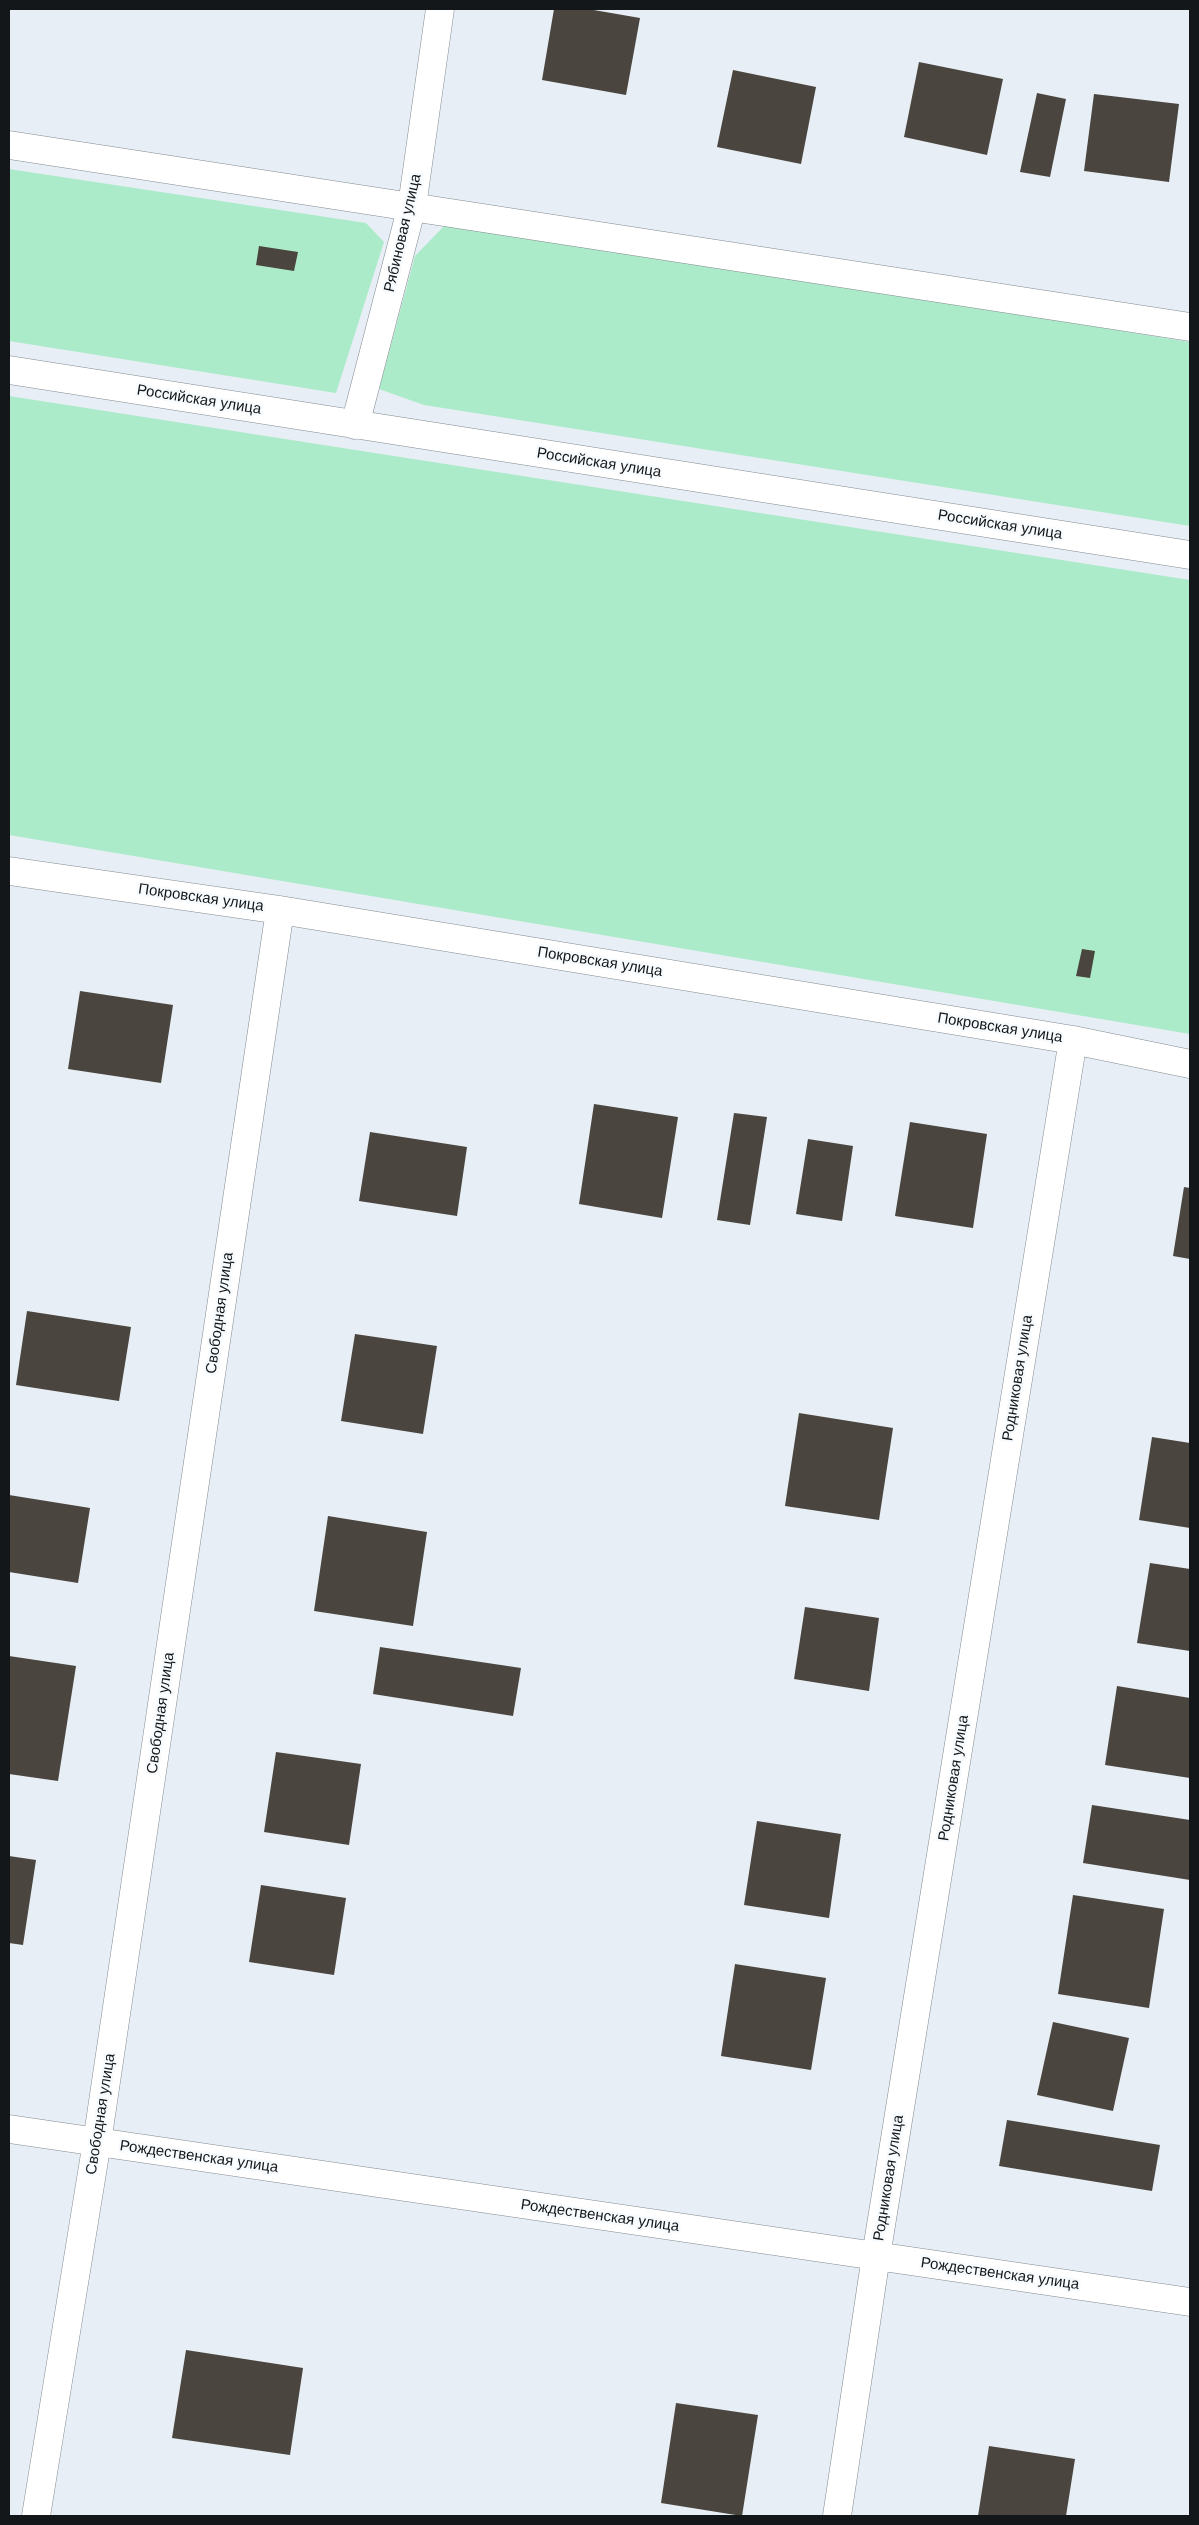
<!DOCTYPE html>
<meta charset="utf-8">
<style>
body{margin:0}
#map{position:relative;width:1199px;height:2525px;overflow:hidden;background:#e7eef5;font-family:Helvetica,sans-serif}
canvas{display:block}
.frame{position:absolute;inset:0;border:10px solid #141719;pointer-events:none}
</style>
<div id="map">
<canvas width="1199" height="2525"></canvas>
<div class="frame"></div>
</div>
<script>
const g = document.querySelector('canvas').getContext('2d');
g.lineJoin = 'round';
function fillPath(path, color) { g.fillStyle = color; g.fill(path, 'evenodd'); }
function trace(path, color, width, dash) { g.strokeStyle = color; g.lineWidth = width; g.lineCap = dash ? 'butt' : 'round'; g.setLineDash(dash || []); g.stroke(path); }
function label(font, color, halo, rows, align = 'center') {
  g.font = font + ' Helvetica,sans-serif'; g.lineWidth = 5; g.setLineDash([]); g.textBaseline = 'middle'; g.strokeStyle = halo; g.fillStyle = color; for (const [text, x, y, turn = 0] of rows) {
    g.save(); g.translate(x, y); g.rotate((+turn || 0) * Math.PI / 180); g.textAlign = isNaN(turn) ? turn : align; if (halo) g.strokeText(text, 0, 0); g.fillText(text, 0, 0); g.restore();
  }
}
const green = new Path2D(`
 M9 169 366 223 384 242 336 393 9 341Z
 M448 222 1190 342V526L424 405 379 389 415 256Z
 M9 396 1190 580V1034L9 835Z`);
const building = new Path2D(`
 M554 9H588L640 18 626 95 542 80Z
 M919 62 1003 79 987 155 904 137Z
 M733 70 816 87 801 164 717 147Z
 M1037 93 1066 99 1050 177 1020 172Z
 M1094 94 1179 104 1169 182 1084 171Z
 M259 246 298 252 294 271 256 265Z
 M1082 949 1095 951 1090 978 1076 976Z
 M80 991 173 1005 161 1083 68 1069Z
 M594 1104 678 1117 662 1218 579 1204Z
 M734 1113 767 1117 750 1225 717 1220Z
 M910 1122 987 1134 973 1228 895 1216Z
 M370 1132 467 1147 457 1216 359 1201Z
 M808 1139 853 1146 842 1221 796 1214Z
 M1184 1187 1190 1188V1259L1173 1256Z
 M27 1311 131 1327 119 1401 16 1385Z
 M355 1334 437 1346 423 1434 341 1421Z
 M799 1413 893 1428 879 1520 785 1506Z
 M1152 1437 1190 1443V1528L1139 1520Z
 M9 1495 90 1508 78 1583 9 1572Z
 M328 1516 427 1532 413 1626 314 1611Z
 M1150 1563 1190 1569V1651L1137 1643Z
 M805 1607 879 1618 869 1691 794 1679Z
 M380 1647 521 1668 513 1716 373 1694Z
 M9 1656 76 1666 58 1781 9 1774Z
 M1117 1686 1190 1698V1778L1105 1765Z
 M276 1752 361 1764 349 1845 264 1832Z
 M1092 1805 1190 1820V1880L1083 1863Z
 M757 1821 841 1834 829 1918 744 1905Z
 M9 1856 36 1860 23 1945 9 1943Z
 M261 1885 346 1898 334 1975 249 1962Z
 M1073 1895 1164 1909 1149 2008 1058 1994Z
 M735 1964 826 1978 811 2070 721 2056Z
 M1053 2022 1129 2038 1113 2111 1037 2095Z
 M1007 2120 1160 2145 1152 2191 999 2166Z
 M186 2350 303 2368 290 2455 172 2438Z
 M676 2403 758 2415 742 2516 661 2503Z
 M989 2446 1075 2459 1066 2516H978Z`);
const minor = new Path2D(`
 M9 145 1190 327
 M355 425 412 206 440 9
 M9 871 280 910 1073 1040 1190 1064
 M9 2129 1190 2302
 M36 2516 97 2142 280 910
 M837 2516 876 2256 1073 1040`);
const major = new Path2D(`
 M9 370 1190 555`);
const streetNames = [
 ["Рябиновая улица",403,233,-77],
 ["Российская улица",199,400,9],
 ["Российская улица",599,463,9],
 ["Российская улица",1000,525,9],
 ["Покровская улица",201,898,8],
 ["Покровская улица",600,962,9],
 ["Покровская улица",1000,1028,9],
 ["Свободная улица",220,1313,-82],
 ["Родниковая улица",1018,1378,-81],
 ["Свободная улица",161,1713,-82],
 ["Родниковая улица",954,1778,-81],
 ["Свободная улица",101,2114,-81],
 ["Рождественская улица",199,2157,8],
 ["Родниковая улица",889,2178,-81],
 ["Рождественская улица",600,2216,8],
 ["Рождественская улица",1000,2274,8]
];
fillPath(green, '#acebc9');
fillPath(building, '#4a453e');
trace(minor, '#848b91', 29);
trace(major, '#848b91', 29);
trace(minor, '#fff', 28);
trace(major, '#fff', 28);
label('15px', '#141719', '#f8fbfe', streetNames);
</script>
